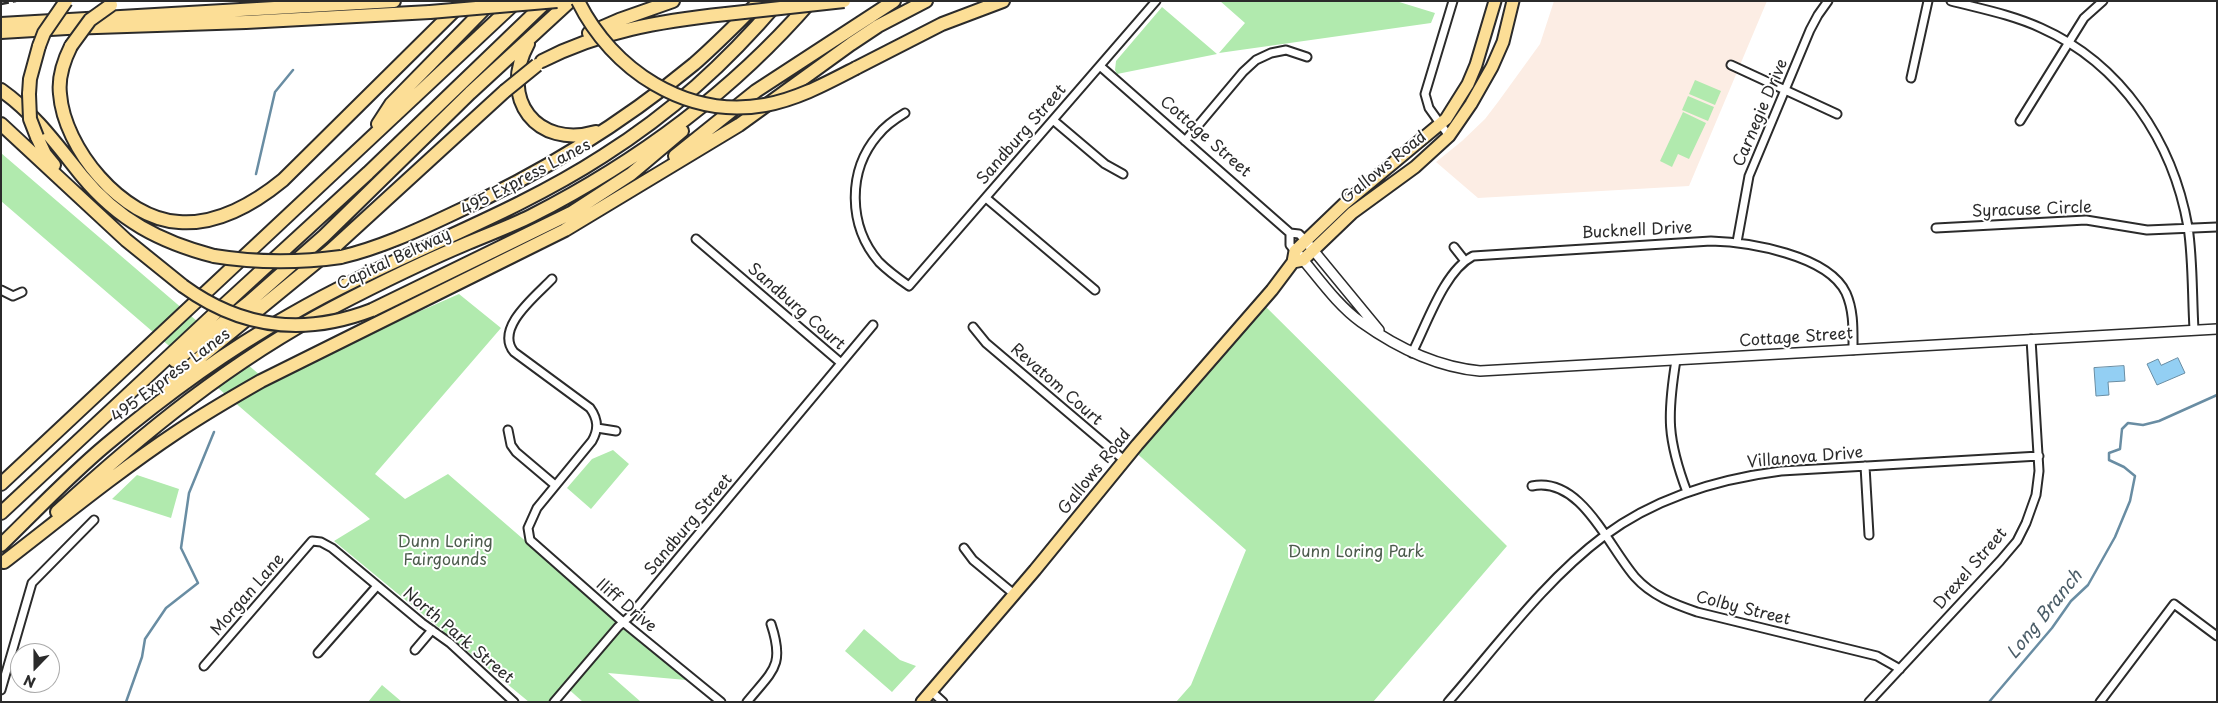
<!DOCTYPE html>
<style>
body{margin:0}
#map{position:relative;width:2218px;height:703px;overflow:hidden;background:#fff;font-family:"Playpen Sans",sans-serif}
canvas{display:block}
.frame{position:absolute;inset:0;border:2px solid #2b2b2b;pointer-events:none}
.north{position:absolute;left:10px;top:643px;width:50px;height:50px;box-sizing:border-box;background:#fff;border:1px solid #aaa;border-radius:50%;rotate:202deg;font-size:14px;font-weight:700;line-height:20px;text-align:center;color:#2b2b2b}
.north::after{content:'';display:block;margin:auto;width:18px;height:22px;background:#2b2b2b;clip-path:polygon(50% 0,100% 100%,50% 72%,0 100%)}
</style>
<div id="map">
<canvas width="2218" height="703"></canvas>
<div class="frame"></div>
<div class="north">N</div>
</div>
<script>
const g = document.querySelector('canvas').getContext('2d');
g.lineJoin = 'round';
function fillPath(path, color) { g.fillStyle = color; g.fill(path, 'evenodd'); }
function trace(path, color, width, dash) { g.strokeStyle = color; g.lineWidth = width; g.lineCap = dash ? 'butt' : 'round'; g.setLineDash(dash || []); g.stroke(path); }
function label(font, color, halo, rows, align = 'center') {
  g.font = font + ' "Playpen Sans",sans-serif'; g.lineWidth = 4; g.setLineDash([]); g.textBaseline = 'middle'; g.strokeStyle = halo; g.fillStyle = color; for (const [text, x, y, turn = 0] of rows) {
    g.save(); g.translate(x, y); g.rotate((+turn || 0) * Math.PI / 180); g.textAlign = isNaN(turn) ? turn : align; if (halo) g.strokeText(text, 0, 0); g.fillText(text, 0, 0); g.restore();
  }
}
const built = new Path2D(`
 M1554 1H1767L1689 186 1478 198 1436 162 1462 141 1485 119 1498 102 1540 44Z`);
const green = new Path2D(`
 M1220 1H1396L1435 13 1431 23 1219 53 1245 23Z
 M1162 7 1217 54 1117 74 1115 70 1116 61Z
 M1695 80 1721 91 1715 105 1689 94Z
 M1688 96 1714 107 1708 121 1682 110Z
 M1683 112 1706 123 1689 159 1678 154 1672 167 1660 161Z
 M1 153 268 382 286 370 459 294 501 328 375 474 405 499 448 474 686 680 608 673 641 702H583L565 686 548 702H529L334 541 370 519 1 201Z
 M1261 302 1507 546 1373 702H1176L1191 685 1246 550 1133 450Z
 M613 450 629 464 591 509 567 488 592 459Z
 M137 475 179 489 171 518 112 499Z
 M864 629 900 660 916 666 892 692 845 651Z
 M382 685 402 702H368Z`);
const water = new Path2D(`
 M2178 358 2185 373 2157 385 2147 364 2158 359 2161 365Z
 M2124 366 2125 381 2108 382 2109 395 2096 396 2094 368Z`);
const stream = new Path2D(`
 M256 174 275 92 293 70
 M126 702 142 657 145 639 166 608 198 583 181 548 189 493 214 432
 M1989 702 2052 628 2071 601 2088 585 2115 537 2130 501 2135 476 2124 467 2109 460V453L2120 449 2122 429 2128 423 2143 425 2159 421 2217 395`);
const minor = new Path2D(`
 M1951 1C1982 9 2013 15 2041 28 2122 64 2173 142 2188 227 2193 259 2192 296 2194 329
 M1731 65 1837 114
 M1100 66 1290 233 1299 234 1305 240
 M1911 78 1928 1
 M905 113C895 119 885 126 878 135 847 171 848 226 879 262 888 271 899 279 909 286L1156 1
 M1053 120 1105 164 1123 174
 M2020 121 2084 18 2103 1
 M1449 136 1429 108 1425 94 1453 1
 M1185 141 1243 72 1256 60 1271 53 1286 50 1307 57
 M986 198 1095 290
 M1936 228 2086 220 2147 230 2217 227
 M1290 233V245L1295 251
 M696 239 841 363
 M1737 242 1749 176 1810 30 1818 15 1828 1
 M1454 247 1465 261
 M552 279C537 295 494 328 514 352L590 408C598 419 599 429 592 441L537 508 528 528 530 540 623 622 721 702
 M1 290 13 296 22 292
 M973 327 986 343 1124 460
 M1412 353C1427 324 1444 271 1473 256L1711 241C1749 242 1828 255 1846 293 1854 311 1853 330 1853 350
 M1676 360C1667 416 1667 439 1687 492
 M597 428 616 431
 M508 430 511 445 516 452 555 485
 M1865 466 1869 535
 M1532 486C1581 476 1608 546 1635 577 1652 596 1674 604 1697 612L1877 656 1900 669
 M964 548 973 560 1014 594
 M415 650 432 630
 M318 653 377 586
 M204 666 312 541 321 542 332 548 422 623 450 643 514 702
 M1 690 32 583 94 520
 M931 691 943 702
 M554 702 618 627 629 617 873 325
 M747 702C773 670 785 666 771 624
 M1448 702C1497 646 1545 580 1604 536 1655 498 1718 479 1781 471L2039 456
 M1869 702 2000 561 2017 541 2026 523 2036 495 2039 471 2031 339
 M2100 702 2174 604 2217 636`);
const tertiary = new Path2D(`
 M1309 245 1379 330
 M1299 255C1318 277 1337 305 1361 322 1396 347 1436 367 1480 371L2217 329`);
const primary = new Path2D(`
 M1293 262 1303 260 1352 213 1415 167 1449 136 1471 104 1492 67 1503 42 1513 1
 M922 702 1035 570 1137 445 1272 290 1293 262 1295 251 1344 204 1446 119 1468 84 1476 65 1495 1`);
const motorway = new Path2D(`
 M1 24 394 1
 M1 32 67 28 246 22 430 12
 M589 33 619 20 673 1
 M528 44C498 99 537 149 596 132
 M71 46C64 60 58 77 60 94 64 148 122 219 179 222 217 225 255 203 283 180L464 1
 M542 61C600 31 661 21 726 14
 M856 68 942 24 1003 1
 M1 90C35 114 57 145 82 176 118 220 160 242 214 256
 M29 94 30 79 39 46
 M1 124 126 240 183 286
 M378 124 391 104 490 3
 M37 137 45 154 54 165
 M675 156 756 91 894 1
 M341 257C379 248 414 232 450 215 538 175 619 126 694 64 717 44 738 22 760 1
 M372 310 571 213 631 174 682 131
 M175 361 248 303 324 236 470 93 570 1
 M166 389 203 355 330 251 505 91
 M1 484 517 1
 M57 512C143 433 231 361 334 307 378 284 423 262 468 243 489 234 511 226 531 216 637 162 733 91 811 1
 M1 513 211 317 368 173 547 1
 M1 545C36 511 69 476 106 445 163 397 224 352 290 315 391 256 504 220 603 156 671 113 726 63 779 1
 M4 562C61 518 117 472 177 432 204 414 233 397 261 381L565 230 739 125 851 44 878 26 926 1`);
const rail = new Path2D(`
 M1 4 16 1`);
const motorwayBridge = new Path2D(`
 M578 1C612 70 686 119 765 105 798 99 827 83 856 68
 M430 12 557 1
 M726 14 844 1
 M39 46 44 33 66 1
 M71 46 90 20 111 5
 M505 91 537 65
 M29 94 30 119 37 137
 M214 256C257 263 298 263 341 257
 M183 286C242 329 304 336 372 310`);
const streetNames = [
 ["Carnegie Drive",1761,113,-67],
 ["Sandburg Street",1022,135,-49],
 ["Cottage Street",1205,137,41],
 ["Gallows Road",1384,168,-39],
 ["495 Express Lanes",526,178,-28],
 ["Syracuse Circle",2032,210,-2],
 ["Bucknell Drive",1637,231,-3],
 ["Capital Beltway",394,260,-25],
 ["Sandburg Court",796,307,41],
 ["Cottage Street",1796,338,-4],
 ["495 Express Lanes",171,376,-37],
 ["Revatom Court",1056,385,41],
 ["Villanova Drive",1805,458,-5],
 ["Gallows Road",1095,472,-51],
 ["Sandburg Street",689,525,-50],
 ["Drexel Street",1971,569,-49],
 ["Morgan Lane",248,595,-49],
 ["Iliff Drive",626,606,40],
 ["Colby Street",1743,609,14],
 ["North Park Street",458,636,40]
];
const parkNames = [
 ["Dunn Loring",445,543],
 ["Fairgounds",445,561],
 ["Dunn Loring Park",1356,553]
];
const waterNames = [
 ["Long Branch",2045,615,-51]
];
fillPath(built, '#fcede4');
fillPath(green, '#b1eaae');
fillPath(water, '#93cff3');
trace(water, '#698da3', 1);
trace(stream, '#698da3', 2.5);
trace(minor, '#2b2b2b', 11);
trace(tertiary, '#2b2b2b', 12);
trace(primary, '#2b2b2b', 15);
trace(motorway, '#2b2b2b', 16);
trace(minor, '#fff', 7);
trace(tertiary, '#fff', 9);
trace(primary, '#fcde96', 11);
trace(motorway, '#fcde96', 12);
trace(rail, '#2b2b2b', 2.5, [8, 4]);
trace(motorwayBridge, '#2b2b2b', 16, []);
trace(motorwayBridge, '#fcde96', 12);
label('16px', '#2b2b2b', '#fff', streetNames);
label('16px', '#4c5b4c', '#fff', parkNames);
label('italic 18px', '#4a5c67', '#fff', waterNames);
</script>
